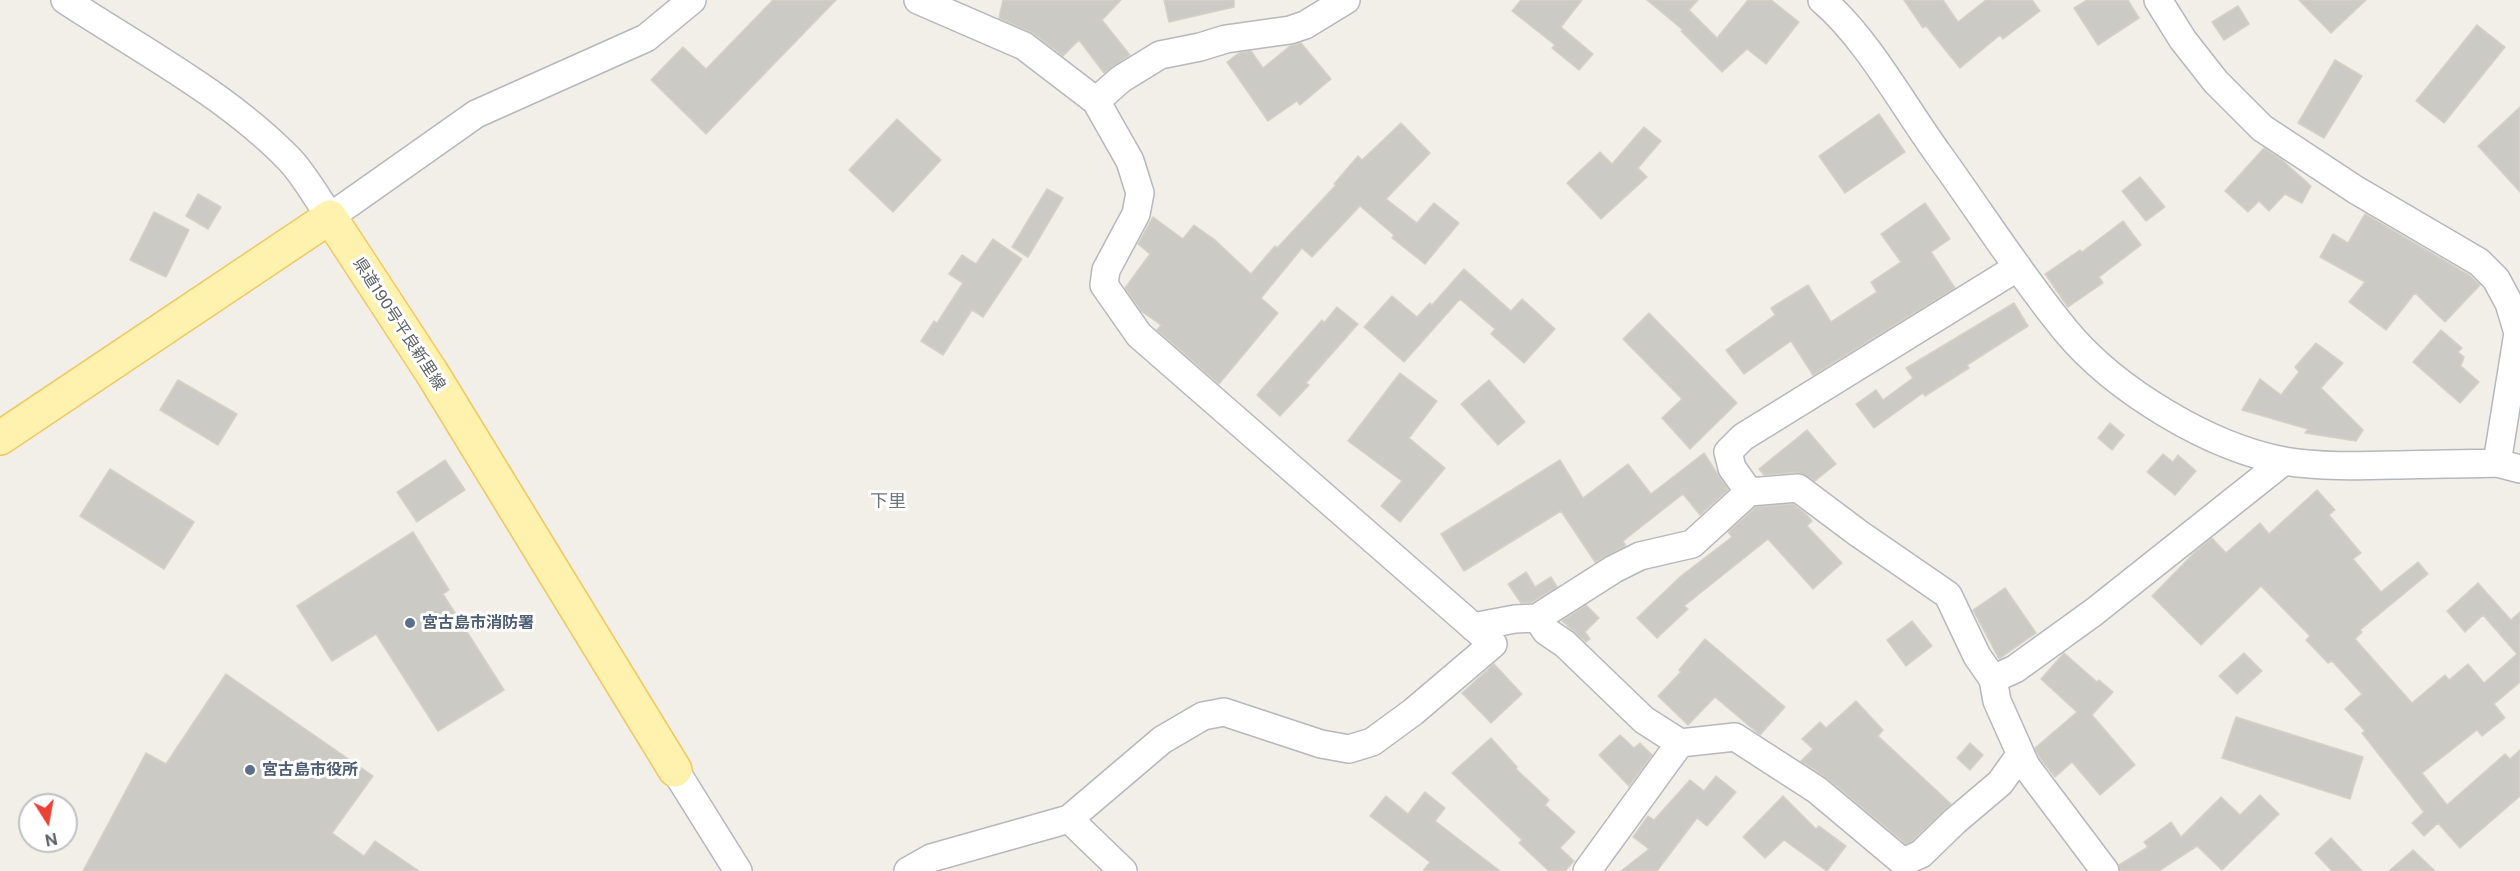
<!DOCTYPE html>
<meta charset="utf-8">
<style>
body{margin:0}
#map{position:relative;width:2520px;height:871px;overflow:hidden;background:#f1efe8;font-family:"Public Sans",sans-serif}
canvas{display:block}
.north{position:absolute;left:18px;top:793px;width:60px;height:60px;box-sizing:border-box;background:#fff;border:2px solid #bfc1c3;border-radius:50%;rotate:169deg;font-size:16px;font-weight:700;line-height:24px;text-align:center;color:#5f6368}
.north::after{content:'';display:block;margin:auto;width:21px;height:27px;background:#ea4335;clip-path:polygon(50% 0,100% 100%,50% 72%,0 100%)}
</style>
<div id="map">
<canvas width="2520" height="871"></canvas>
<div class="north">N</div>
</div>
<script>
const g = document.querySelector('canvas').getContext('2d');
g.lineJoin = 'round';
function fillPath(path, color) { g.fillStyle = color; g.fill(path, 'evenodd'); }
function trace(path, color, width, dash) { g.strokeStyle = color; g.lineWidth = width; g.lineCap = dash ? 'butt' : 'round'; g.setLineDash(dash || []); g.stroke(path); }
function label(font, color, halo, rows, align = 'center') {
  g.font = font + ' "Public Sans","Noto Sans JP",sans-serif'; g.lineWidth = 6; g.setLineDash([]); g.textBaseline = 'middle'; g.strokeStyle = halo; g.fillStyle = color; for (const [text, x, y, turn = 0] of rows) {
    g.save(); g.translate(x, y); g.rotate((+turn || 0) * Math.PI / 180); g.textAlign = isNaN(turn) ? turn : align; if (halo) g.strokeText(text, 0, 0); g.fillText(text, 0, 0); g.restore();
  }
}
const building = new Path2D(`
 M773 0H836L706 134 651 80 683 47 706 69Z
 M1003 0H1121L1102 20 1130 55 1104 73 1079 40 1063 56 1033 33 999 18Z
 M1164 0H1234V7L1169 22Z
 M1521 0H1582L1561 27 1593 54 1579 70 1552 48 1555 45 1512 11Z
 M1647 0H1698L1689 10 1717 38 1748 0H1771L1799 22 1766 64 1747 49 1722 72 1681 31 1683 30Z
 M1904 0H1943L1958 22 1986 0H2032L2040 11 2003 39 2000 35 1960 68 1926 26 1923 28Z
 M2087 0H2128L2139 18 2098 45 2074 8Z
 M2299 0H2366L2331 33Z
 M2238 6 2249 24 2224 40 2212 22Z
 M2477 25 2505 47 2444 123 2416 101Z
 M1301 43 1331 79 1300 105 1297 101 1268 121 1227 62 1239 53 1251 51 1263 68 1290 46Z
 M2335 60 2362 76 2324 138 2298 123Z
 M2520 107V192L2478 146Z
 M1879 114 1905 152 1845 193 1819 156Z
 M897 119 941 160 893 212 849 170Z
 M1401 123 1430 153 1386 199 1417 223 1434 203 1459 223 1425 264 1392 238 1394 235 1360 206 1312 257 1302 248 1261 298 1278 313 1219 384 1157 330 1161 325 1141 311 1125 288 1150 254 1138 244 1153 217 1183 239 1194 225 1215 240 1251 274 1275 246 1277 248 1336 185 1334 184 1358 156 1362 160Z
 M1644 127 1661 141 1638 168 1647 177 1601 219 1567 183 1600 152 1612 164Z
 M2264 148 2282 160 2311 186 2302 203 2285 194 2269 211 2259 201 2248 212 2225 191Z
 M2140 177 2165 207 2146 221 2122 191Z
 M1047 189 1063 198 1028 257 1012 247Z
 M198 194 221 207 208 229 186 216Z
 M1925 203 1950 239 1931 252 1955 288 1813 375 1791 341 1744 374 1726 350 1775 315 1771 308 1808 285 1831 322 1877 292 1871 282 1901 262 1881 234Z
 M154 212 189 230 166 277 130 260Z
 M2365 214 2469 275 2480 285 2445 322 2415 293 2386 330 2349 302 2365 282 2320 257 2333 234 2348 243Z
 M2123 221 2141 245 2099 277 2103 283 2068 307 2045 274 2080 250 2082 252Z
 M993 239 1022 259 983 317 972 310 943 355 921 341 934 321 937 323 963 283 949 274 962 255 976 264Z
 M1464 269 1511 311 1522 299 1555 329 1524 363 1491 334 1495 329 1460 299 1404 362 1364 327 1392 296 1417 317 1430 303 1432 305Z
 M2014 303 2028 326 1967 365 1969 368 1925 396 1923 393 1874 428 1856 404 1876 390 1883 400 1913 378 1906 368Z
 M1337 307 1358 324 1306 383 1309 385 1280 416 1257 395 1322 320 1324 323Z
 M1649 313 1737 403 1690 449 1662 418 1682 399 1623 339Z
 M2441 330 2462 348 2458 352 2464 357 2461 366 2479 382 2460 403 2413 362Z
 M2316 343 2343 363 2321 388 2363 430 2356 441 2305 433 2308 429 2242 410 2260 379 2281 395 2299 372 2295 367Z
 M1400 373 1437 401 1409 438 1445 468 1400 522 1381 506 1402 481 1348 441Z
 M178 380 237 414 218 445 160 410Z
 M1489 380 1525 422 1498 445 1461 404Z
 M2110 423 2124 435 2112 450 2098 438Z
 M1807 430 1836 464 1815 481 1798 472 1764 475 1759 469Z
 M1704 453 1728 490 1700 515 1683 494 1623 541 1626 546 1595 562 1561 511 1464 571 1441 534 1560 460 1583 498 1628 464 1651 494Z
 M2163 454 2173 462 2178 455 2196 471 2175 495 2147 472Z
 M445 460 465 490 417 522 397 492Z
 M110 469 194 522 164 569 80 516Z
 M2317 490 2335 510 2329 515 2361 553 2353 559 2381 592 2418 562 2428 574 2360 630 2362 632 2355 639 2412 703 2445 675 2449 680 2468 664 2484 683 2517 654 2483 615 2465 632 2447 611 2478 583 2511 620 2520 612V682L2494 704 2505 718 2482 736 2477 730 2422 773 2447 805 2505 754 2510 759 2520 750V796L2460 848 2438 823 2424 836 2412 823 2424 812 2362 733 2365 731 2345 709 2362 694 2332 661 2328 663 2306 640 2310 636 2261 586 2201 645 2152 596 2195 552 2212 538 2226 553 2260 523 2269 534Z
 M1793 504 1806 514 1812 521 1807 526 1842 563 1813 589 1768 539 1684 606 1688 609 1657 638 1637 618 1681 576 1732 537 1728 532 1756 507Z
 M413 532 449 590 443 594 504 690 438 731 376 634 332 661 297 606Z
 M1526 572 1535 587 1551 577 1557 587 1532 602 1521 603 1508 584Z
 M2005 588 2036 633 1999 659 1973 610Z
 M1586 605 1599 618 1585 632 1590 639 1586 642 1562 621Z
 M1912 621 1932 646 1906 666 1887 640Z
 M1705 639 1785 707 1760 735 1715 697 1688 725 1658 696 1681 672 1679 670Z
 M2064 653 2097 682 2099 680 2113 692 2092 715 2135 765 2100 795 2072 762 2055 777 2040 758 2035 748 2077 712 2041 679Z
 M2244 653 2262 671 2237 694 2219 676Z
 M1494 664 1522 694 1491 723 1462 693Z
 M226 674 373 776 332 833 364 856 375 841 419 871H83L146 753 166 764Z
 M1856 701 1883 730 1878 736 1951 804 1912 841 1906 844 1827 778 1801 761 1813 749 1802 739 1820 722 1826 728Z
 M2236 717 2363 757 2350 799 2222 758Z
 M1620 735 1634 748 1640 743 1652 755 1629 786 1599 755Z
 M1491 738 1517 767 1516 769 1549 800 1545 805 1575 832 1560 848 1574 861 1565 871H1549L1519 843 1522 840 1452 773Z
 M1970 743 1983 755 1970 770 1957 758Z
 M1716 776 1736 792 1707 826 1697 818 1657 871H1621L1649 849 1633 837 1648 816 1654 820 1690 780 1704 791Z
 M1425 792 1445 808 1435 821 1500 871H1423L1430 862 1370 816 1386 796 1408 814Z
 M2260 795 2279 814 2222 870 2197 846 2159 871H2120L2119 865 2148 847 2144 842 2171 822 2181 837 2221 797 2240 815Z
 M1783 796 1816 829 1819 826 1846 846 1827 871 1784 840 1765 858 1743 837Z
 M2331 838 2362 871H2332L2315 853Z
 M2413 850 2435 871H2389Z`);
const minor = new Path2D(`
 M65 0C140 49 227 95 290 160 305 176 317 198 330 217L476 114 646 38 692 0
 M1822 0C1867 38 1904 107 1939 155 1981 213 2020 275 2066 331 2115 390 2209 447 2284 461 2320 467 2357 466 2393 465 2427 464 2462 464 2497 463L2518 333 2509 303 2496 279 2479 262 2356 190 2262 128 2216 82 2183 40 2158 0
 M1096 101 1121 79 1160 55 1200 47 1226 39 1290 30 1305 25 1346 0
 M2018 267 1743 437 1728 452 1732 468 1749 492 1798 488 1858 533 1948 595 1977 656 1993 679 1997 701 2026 766 2105 871
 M2497 463 2520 469
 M1537 618 1546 631 1565 644 1644 720 1680 743
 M1473 627 1515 619 1537 618 1614 569 1640 556 1692 544 1749 492
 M1993 679 2015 669 2094 612 2284 461
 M675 770 738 871
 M1069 819 1123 871
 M908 871 931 858 1069 819 1162 740 1203 716 1224 712 1321 744 1349 749 1372 742 1413 712 1493 644 1139 335 1104 285 1106 270 1136 214 1140 193 1130 161 1096 101 1024 46 918 0
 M1587 871 1680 743 1735 737 1817 790 1903 862 1921 854 1955 821 2000 783 2020 755`);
const major = new Path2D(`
 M0 438 330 217 432 373 675 770`);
const markers = [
 [410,623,6,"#5c6f8a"],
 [250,770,6,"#5c6f8a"]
];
const streetNames = [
 ["県道190号平良新里線",399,324,57]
];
const serviceNames = [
 ["宮古島市消防署",422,623],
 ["宮古島市役所",262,770]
];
const neighbourhoodNames = [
 ["下里",888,501]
];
fillPath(building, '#cccac5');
trace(building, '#d6d1c6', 1.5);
trace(minor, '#b5b8bc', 30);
trace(major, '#f2c960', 36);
trace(minor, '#fff', 27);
trace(major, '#fff2af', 33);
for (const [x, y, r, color] of markers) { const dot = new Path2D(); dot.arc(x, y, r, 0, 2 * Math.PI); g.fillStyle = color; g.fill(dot); trace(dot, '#fff', 2); }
label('16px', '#5f6368', '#fff', streetNames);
label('bold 16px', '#4e5e75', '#fff', serviceNames, 'left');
label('18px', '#70757a', '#fff', neighbourhoodNames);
</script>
